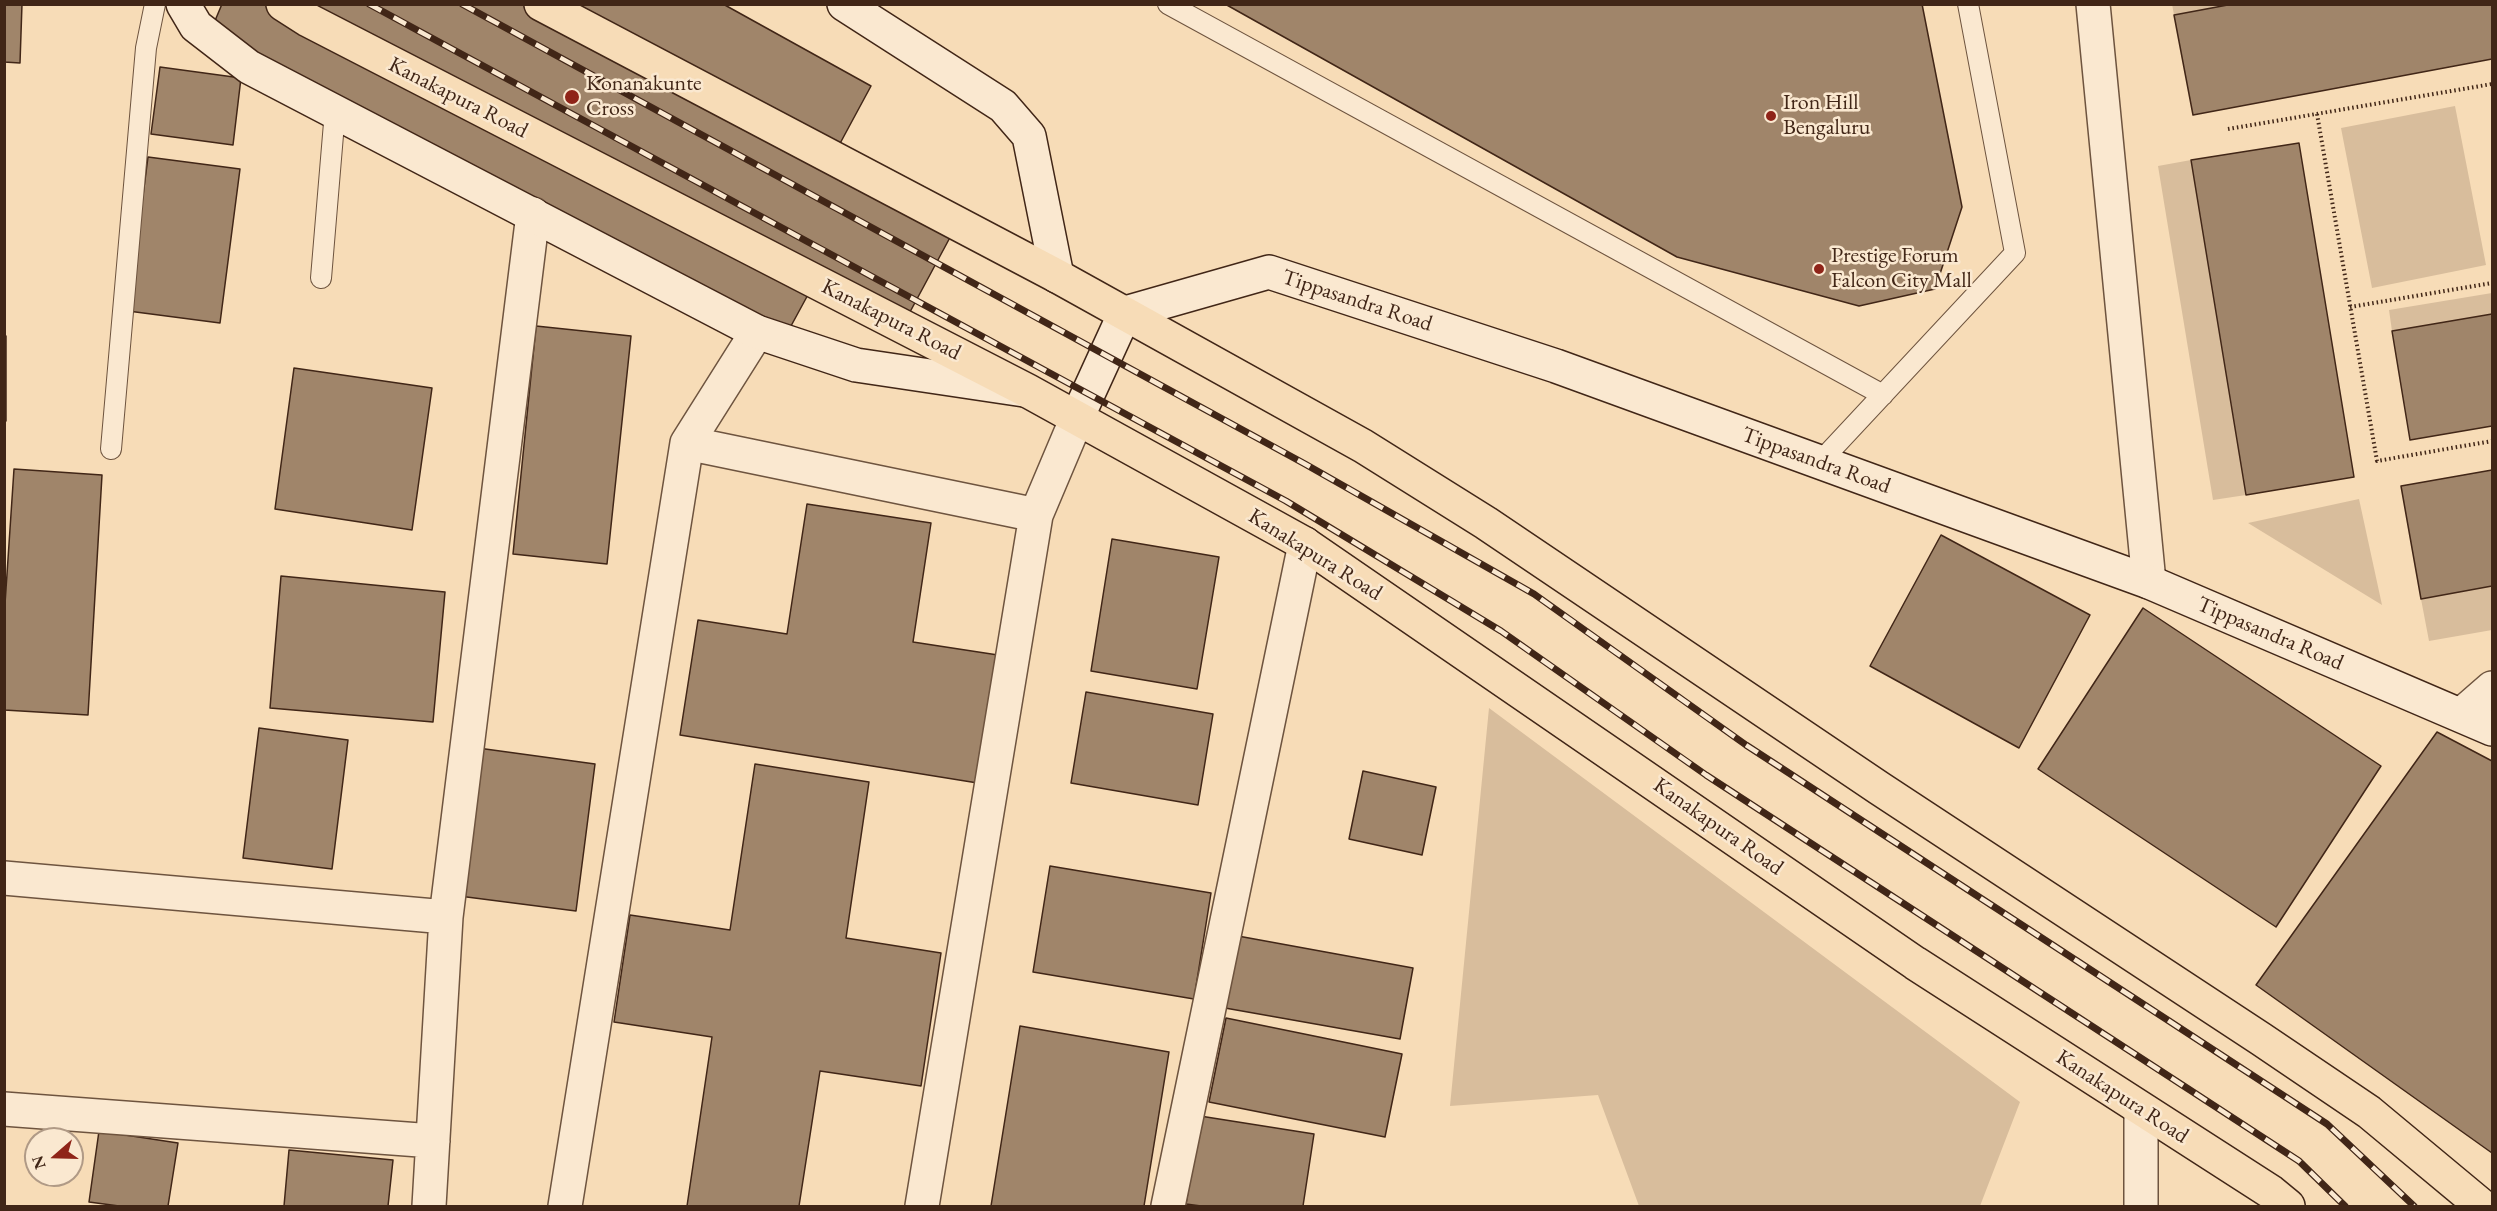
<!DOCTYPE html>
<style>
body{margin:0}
#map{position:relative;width:2497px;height:1211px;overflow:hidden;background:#f7dcb7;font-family:"EB Garamond",serif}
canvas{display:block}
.frame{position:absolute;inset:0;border:6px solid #412617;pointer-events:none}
.north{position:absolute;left:24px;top:1127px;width:60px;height:60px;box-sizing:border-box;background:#fae8d0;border:2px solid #b09a86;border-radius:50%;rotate:250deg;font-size:16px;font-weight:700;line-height:24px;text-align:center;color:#412617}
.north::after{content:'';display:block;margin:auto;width:21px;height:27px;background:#8f2418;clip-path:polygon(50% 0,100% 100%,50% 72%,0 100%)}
</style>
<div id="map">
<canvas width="2497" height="1211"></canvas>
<div class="frame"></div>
<div class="north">N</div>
</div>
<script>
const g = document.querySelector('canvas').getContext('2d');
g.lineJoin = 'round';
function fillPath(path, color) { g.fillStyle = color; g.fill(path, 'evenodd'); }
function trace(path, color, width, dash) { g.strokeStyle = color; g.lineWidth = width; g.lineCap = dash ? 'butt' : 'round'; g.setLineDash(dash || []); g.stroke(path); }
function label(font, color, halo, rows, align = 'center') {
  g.font = font + ' "EB Garamond",serif'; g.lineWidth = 5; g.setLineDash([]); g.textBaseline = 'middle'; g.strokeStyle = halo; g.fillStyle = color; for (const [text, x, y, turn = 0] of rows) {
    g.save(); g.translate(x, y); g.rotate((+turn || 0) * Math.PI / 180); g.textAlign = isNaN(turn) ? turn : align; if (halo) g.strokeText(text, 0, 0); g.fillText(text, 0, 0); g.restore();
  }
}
const green = new Path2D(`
 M2172 4 2233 5 2174 15Z
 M2455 106 2486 265 2372 288 2341 128Z
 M2191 160 2246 495 2213 500 2158 166Z
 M2492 293V314L2392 331 2389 310Z
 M2359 499 2382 605 2248 523Z
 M2492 586V630L2429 641 2421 599Z
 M1489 708 2020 1102 1980 1206H1639L1598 1095 1450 1106Z`);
const building = new Path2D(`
 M4 4H22L20 63 4 62Z
 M222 4H723L871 86 837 149 961 217 896 338 810 291 785 337 209 35Z
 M1225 4H1922L1962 207 1935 289 1859 306 1677 257Z
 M2233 4H2492V59L2193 115 2174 15Z
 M160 67 241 78 233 145 151 134Z
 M2299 143 2354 477 2246 495 2191 160Z
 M148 157 240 169 220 323 128 311Z
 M2492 314V426L2410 440 2392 331Z
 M536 326 631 336 607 564 513 554Z
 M4 336H6V421H4Z
 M294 368 432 388 412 530 275 509Z
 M14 469 102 475 88 715 4 710V619Z
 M2492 470V586L2421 599 2401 486Z
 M807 504 931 523 913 642 1011 657 990 785 680 735 698 620 787 634Z
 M1941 535 2090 615 2019 748 1870 666Z
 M1112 539 1219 557 1197 689 1091 671Z
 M281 576 445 592 433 722 270 708Z
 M2143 608 2381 766 2276 927 2038 769Z
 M1086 692 1213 714 1198 805 1071 783Z
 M259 728 348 740 332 869 243 858Z
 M2437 732 2492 761V1153L2256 985Z
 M478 748 595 764 576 911 459 896Z
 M755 764 869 782 846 938 941 953 921 1086 820 1071 799 1206H687L712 1037 614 1022 630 915 730 930Z
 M1363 771 1436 787 1422 855 1349 839Z
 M1050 866 1211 893 1194 999 1033 972Z
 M1238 936 1413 968 1400 1039 1225 1008Z
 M1226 1018 1402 1054 1385 1137 1209 1102Z
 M1020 1026 1169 1052 1144 1206H991Z
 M1200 1116 1314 1134 1303 1206H1201L1186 1204Z
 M99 1131 178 1143 168 1206H119L89 1202Z
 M289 1150 393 1160 388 1206H284Z`);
const path = new Path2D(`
 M2317 114 2377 461 2492 441
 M2228 129 2492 84
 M2350 307 2492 283`);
const lane = new Path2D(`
 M1168 4 1883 395
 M321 278 335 111
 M111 449 146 48 155 4
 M1819 463 2015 253 1968 4`);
const street = new Path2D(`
 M2093 4 2149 582
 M687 443 1036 515 1077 418
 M2461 715 2492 688
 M4 878 446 917
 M4 1109 433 1141
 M429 1206 446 917 533 214
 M565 1206 687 443 757 332
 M922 1206 1036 515
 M1168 1206 1305 544
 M2141 1206V1110`);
const secondary = new Path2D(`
 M183 4 196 26 249 67 757 332 856 365 1024 390
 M844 4 1003 106 1029 136 1057 276
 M1077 418 1125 313 1269 272 1556 366 2149 582 2492 729`);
const highway = new Path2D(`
 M283 4 308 20 1028 391 1305 544 1915 963 2271 1192 2288 1206
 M541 4 1057 276 1363 446 1486 523 1879 788 2261 1039 2369 1112 2482 1206`);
const rail = new Path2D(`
 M369 4 1286 501 1501 631 1706 775 2299 1161 2345 1206
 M462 4 1305 464 1534 594 1746 745 2327 1124 2414 1206`);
const markers = [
 [572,97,8,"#8f2418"],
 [1771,116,6,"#8f2418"],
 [1819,269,6,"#8f2418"]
];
const poiNames = [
 ["Konanakunte",586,84],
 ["Cross",586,109],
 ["Iron Hill",1783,103],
 ["Bengaluru",1783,128],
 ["Prestige Forum",1831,256],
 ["Falcon City Mall",1831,281]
];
const streetNames = [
 ["Kanakapura Road",458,98,27],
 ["Tippasandra Road",1357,301,18],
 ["Kanakapura Road",891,320,27],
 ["Tippasandra Road",1816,461,20],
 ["Kanakapura Road",1315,555,32],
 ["Tippasandra Road",2270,634,23],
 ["Kanakapura Road",1718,827,35],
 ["Kanakapura Road",2122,1097,33]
];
fillPath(green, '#d8bd9c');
fillPath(building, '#a0856a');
trace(building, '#412617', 1.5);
trace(lane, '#6e543f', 22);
trace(street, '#6e543f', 36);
trace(secondary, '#412617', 36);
trace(highway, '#412617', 36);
trace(path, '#412617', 4, [1.5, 3]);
trace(lane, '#fae8d0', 20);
trace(street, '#fae8d0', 33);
trace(secondary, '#fae8d0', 33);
trace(highway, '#f7dcb7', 33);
trace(rail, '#412617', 7);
trace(rail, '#fae8d0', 4.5, [14]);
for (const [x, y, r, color] of markers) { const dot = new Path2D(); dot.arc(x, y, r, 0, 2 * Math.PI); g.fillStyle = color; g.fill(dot); trace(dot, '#fae8d0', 2); }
label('22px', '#412617', '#fae8d0', poiNames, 'left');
label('22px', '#412617', '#fae8d0', streetNames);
</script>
